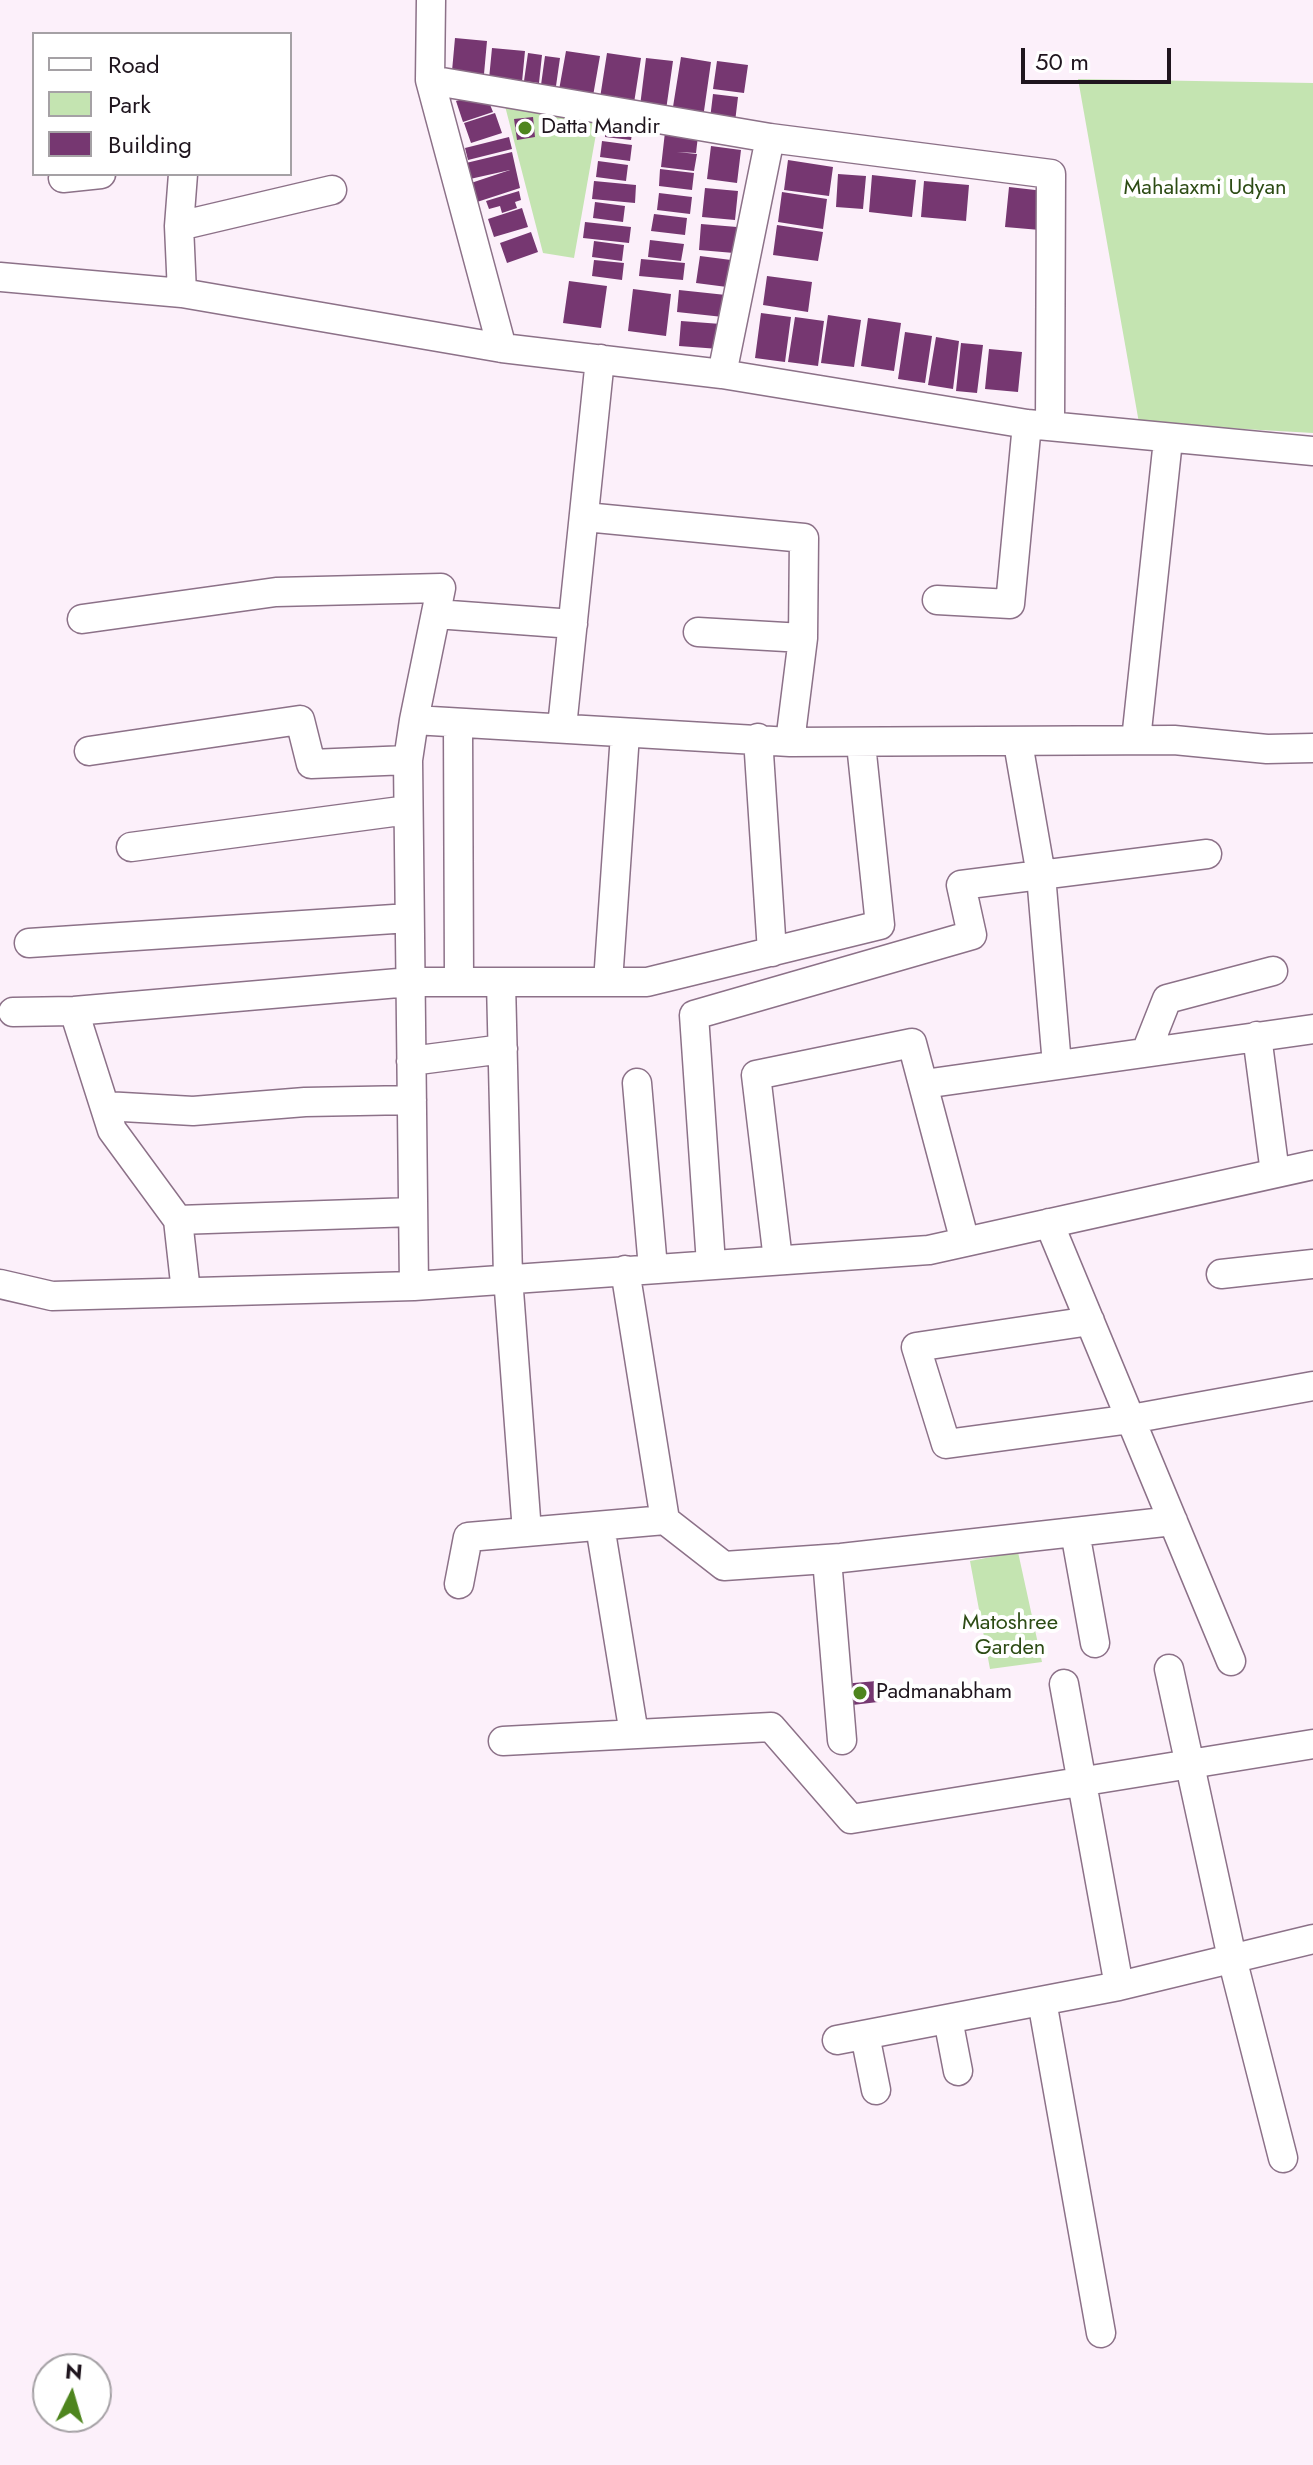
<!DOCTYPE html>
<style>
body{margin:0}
#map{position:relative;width:1313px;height:2465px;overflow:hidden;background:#fcf0fa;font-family:Jost,sans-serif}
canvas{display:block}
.legend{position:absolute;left:32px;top:32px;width:260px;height:144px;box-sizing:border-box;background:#fff;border:2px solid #a5a1a5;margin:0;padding:10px 14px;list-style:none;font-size:24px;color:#1f151e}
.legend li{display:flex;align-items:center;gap:16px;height:40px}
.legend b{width:40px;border:2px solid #a5a1a5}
.north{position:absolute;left:32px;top:2353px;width:80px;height:80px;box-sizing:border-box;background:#fff;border:2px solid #a5a1a5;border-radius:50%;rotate:5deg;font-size:22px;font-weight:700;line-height:32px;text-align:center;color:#1f151e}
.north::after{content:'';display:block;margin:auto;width:28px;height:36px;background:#4e851e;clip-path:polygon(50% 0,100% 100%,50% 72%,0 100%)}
.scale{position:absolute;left:1021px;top:48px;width:150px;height:36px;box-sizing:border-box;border:4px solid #1f151e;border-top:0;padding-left:10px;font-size:24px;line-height:28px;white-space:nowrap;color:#1f151e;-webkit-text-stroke:6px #fff;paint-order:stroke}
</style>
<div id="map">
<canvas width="1313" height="2465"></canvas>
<ul class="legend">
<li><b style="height:10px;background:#fff"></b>Road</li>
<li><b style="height:22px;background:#c4e4b1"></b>Park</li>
<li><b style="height:22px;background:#763771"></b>Building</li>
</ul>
<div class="north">N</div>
<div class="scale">50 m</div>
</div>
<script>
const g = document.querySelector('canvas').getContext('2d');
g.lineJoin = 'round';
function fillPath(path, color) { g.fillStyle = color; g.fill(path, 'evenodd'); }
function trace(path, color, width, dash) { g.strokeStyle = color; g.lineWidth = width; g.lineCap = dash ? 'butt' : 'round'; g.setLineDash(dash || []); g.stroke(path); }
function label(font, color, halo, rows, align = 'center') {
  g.font = font + ' Jost,sans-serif'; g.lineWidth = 8; g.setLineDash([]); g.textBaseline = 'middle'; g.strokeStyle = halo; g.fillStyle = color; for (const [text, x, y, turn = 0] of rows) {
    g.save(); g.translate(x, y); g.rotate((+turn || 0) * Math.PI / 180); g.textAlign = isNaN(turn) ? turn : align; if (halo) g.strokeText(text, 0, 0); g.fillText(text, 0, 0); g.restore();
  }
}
const green = new Path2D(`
 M1078 79 1313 83V433L1139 423Z
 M505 106 599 117 574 258 543 253Z
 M1018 1552 1042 1662 990 1669 970 1561Z`);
const building = new Path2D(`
 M455 38 487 41 484 74 452 71Z
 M492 48 525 51 522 82 489 79Z
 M566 51 600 56 593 96 559 90Z
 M528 53 542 55 539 83 524 81Z
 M607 53 641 58 634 103 600 98Z
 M545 56 560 58 556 86 541 85Z
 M681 57 711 62 703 118 672 113Z
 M646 58 673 61 666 110 640 106Z
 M717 61 748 65 744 93 713 89Z
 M713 94 738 97 735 122 710 119Z
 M470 97H479L482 104 489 102 493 112 463 122 456 101Z
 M495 113 502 133 471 143 464 123Z
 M533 117 535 137 517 140 514 119Z
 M607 120 634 123 631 140 605 137Z
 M665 132 698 136 696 153 677 152 697 154 694 171 661 167Z
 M509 137 512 149 468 160 465 148Z
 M602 141 632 145 630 161 600 157Z
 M711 146 741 150 737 183 707 179Z
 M512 152 520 188 477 202 471 183 510 170 470 179 466 163Z
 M788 160 833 167 829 196 784 190Z
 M598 161 628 165 626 181 596 177Z
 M660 169 694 173 692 190 659 186Z
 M838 174 866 176 863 209 836 207Z
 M872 175 916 180 912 217 869 212Z
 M594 181 636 185 635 203 592 199Z
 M924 181 969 185 966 221 921 217Z
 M1009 187 1044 191 1040 230 1005 227Z
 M705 188 738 191 735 220 702 217Z
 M519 191 521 200 515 202 517 208 502 213 500 206 489 209 486 201Z
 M782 192 827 199 823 229 778 222Z
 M659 193 692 197 690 214 657 210Z
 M595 202 625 206 623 222 593 218Z
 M522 208 528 227 494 237 488 219Z
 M654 214 687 218 685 235 651 231Z
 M585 222 631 227 629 243 583 238Z
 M701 224 737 227 734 253 699 250Z
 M777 225 823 232 818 261 773 255Z
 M531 232 538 252 507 263 500 243Z
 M650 240 684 244 681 261 648 257Z
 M594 241 624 245 622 261 592 257Z
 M700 256 731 260 727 287 696 283Z
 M641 259 685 263 683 280 639 276Z
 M594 260 624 263 622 280 592 276Z
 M767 276 812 282 808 312 763 305Z
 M569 281 607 286 601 328 563 323Z
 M633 289 671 294 666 336 628 331Z
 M679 290 726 295 723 317 677 312Z
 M761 313 791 317 785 362 755 358Z
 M828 315 861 320 854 367 821 363Z
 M795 317 824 321 818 366 788 362Z
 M868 318 901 323 894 371 861 366Z
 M681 321 721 324 719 349 679 346Z
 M905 332 932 336 925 383 898 379Z
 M936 337 959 341 953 389 928 385Z
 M961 343 983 345 977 393 956 391Z
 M989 349 1022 352 1018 392 985 389Z
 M877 1681 878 1702 844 1706 842 1684Z`);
const minor = new Path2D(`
 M431 0 430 80 502 348
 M430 80 770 138 1051 174 1050 426
 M63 178 101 174
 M179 226 332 190
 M0 277 182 293 502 348 722 374 1027 424 1313 451
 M182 293 179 226 183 174
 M722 374 770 138
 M585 517 804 538 803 638 790 742
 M937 600 1010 604 1027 424
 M436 614 573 624
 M82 619 276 592 441 588 414 720
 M698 632 803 638
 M458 725 459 980
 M562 727 600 359
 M758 738 772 952
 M1136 740 1168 440
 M1018 743 1041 875 1057 1065
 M89 751 300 720 311 764 408 760 414 720 790 742 1174 740 1267 749 1313 748
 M131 847 408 810
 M29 943 409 918
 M501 982 508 1277 527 1532
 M608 982 625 734
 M74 1011 112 1130 178 1220 186 1292
 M13 1012 74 1011 410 982H647L880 925 861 744
 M1257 1036 1275 1173
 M1146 1052 1167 999 1273 971
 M411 1061 503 1049
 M637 1083 653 1268
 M924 1084 1313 1029
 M105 1106 193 1111 305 1102 412 1100
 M178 1220 413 1212
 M1049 1223 1231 1661
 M778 1260 756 1075 912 1043 965 1242
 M711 1264 694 1015 972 935 961 885 1207 854
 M625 1270 665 1520
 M1221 1274 1313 1264
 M0 1284 52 1296 414 1286 408 760
 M414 1286 929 1250 1313 1165
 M1090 1321 916 1347 946 1444 1131 1419 1313 1386
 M600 1526 634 1734
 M1075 1532 1095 1643
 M827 1559 842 1740
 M459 1584 468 1537 665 1520 724 1566 841 1558 1173 1521
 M1169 1669 1232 1958 1283 2158
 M1064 1684 1119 1986
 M503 1741 771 1727 851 1819 1313 1744
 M1042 2001 1101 2333
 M948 2019 958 2071
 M865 2035 876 2090
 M837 2040 1119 1986 1313 1939`);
const markers = [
 [525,128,8,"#4e851e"],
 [860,1693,8,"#4e851e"]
];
const poiNames = [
 ["Datta Mandir",541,128],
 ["Padmanabham",876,1693]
];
const parkNames = [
 ["Mahalaxmi Udyan",1205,189],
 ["Matoshree",1010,1624],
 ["Garden",1010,1649]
];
fillPath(green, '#c4e4b1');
fillPath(building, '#763771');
trace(minor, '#8c7188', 31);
trace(minor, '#fff', 28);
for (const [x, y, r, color] of markers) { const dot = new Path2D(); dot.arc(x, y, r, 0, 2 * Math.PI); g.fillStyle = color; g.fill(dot); trace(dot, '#fff', 3); }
label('22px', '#1f151e', '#fff', poiNames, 'left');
label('22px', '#2d4c15', '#fff', parkNames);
</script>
